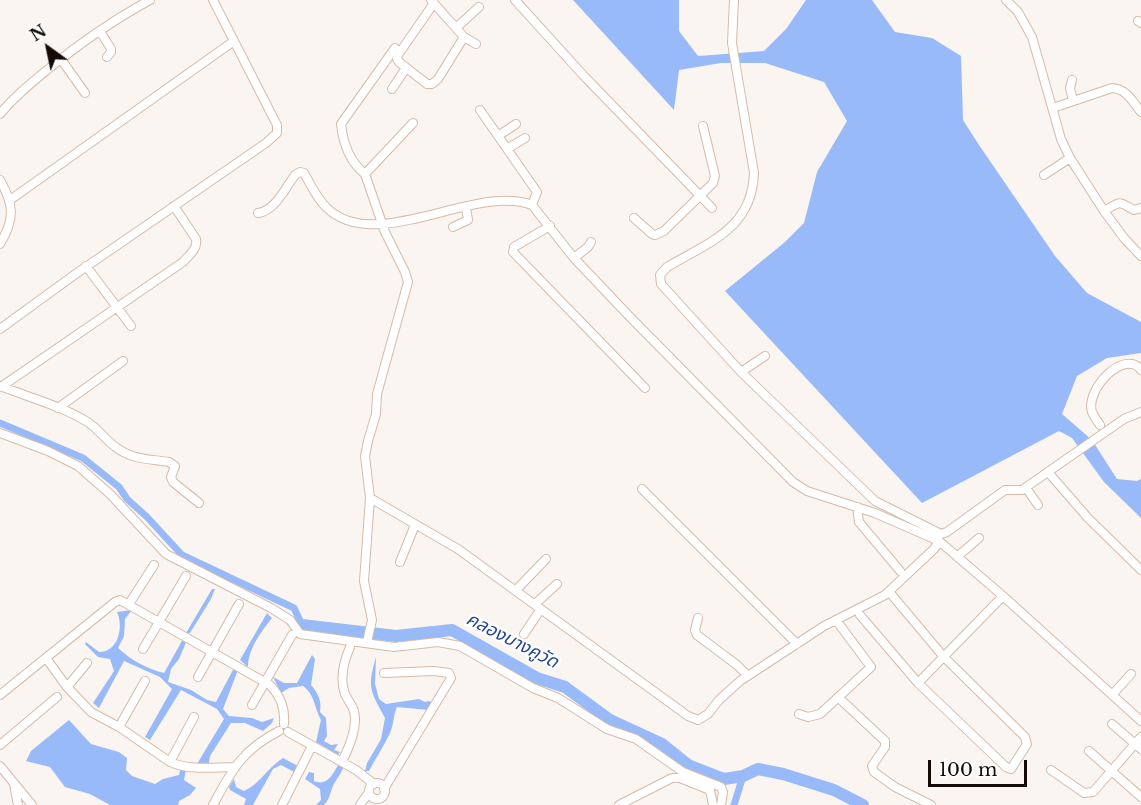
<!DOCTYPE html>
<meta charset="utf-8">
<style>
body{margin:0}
#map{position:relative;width:1141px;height:805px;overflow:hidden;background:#fbf5f1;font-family:"Libre Baskerville",serif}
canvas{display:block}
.north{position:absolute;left:18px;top:18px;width:60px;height:60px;-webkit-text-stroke:4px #fff;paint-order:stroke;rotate:327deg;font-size:16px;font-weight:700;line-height:24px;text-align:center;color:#140b06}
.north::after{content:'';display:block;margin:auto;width:21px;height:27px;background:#140b06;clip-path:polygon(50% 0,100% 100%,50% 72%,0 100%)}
.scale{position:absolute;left:928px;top:760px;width:99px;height:27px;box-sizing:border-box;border:3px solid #140b06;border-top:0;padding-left:8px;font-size:18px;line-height:21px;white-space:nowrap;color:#140b06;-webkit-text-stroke:4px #fff;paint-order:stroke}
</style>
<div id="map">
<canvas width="1141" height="805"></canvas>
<div class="north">N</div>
<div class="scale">100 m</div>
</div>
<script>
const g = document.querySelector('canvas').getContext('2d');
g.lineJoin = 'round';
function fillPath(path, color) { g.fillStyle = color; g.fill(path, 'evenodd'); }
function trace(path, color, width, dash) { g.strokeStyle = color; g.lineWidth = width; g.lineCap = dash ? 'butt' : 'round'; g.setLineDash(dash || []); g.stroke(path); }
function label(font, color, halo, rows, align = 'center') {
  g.font = font + ' "Libre Baskerville","Noto Sans Thai",serif'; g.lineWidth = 5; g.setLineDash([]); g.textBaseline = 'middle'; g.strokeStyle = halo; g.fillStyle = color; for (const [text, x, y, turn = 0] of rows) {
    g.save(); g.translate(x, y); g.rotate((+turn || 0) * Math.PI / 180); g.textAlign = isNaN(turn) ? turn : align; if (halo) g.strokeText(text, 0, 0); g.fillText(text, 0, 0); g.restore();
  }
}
const water = new Path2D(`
 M573 0H679V31L698 56 764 51 786 29 806 0H872L895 32 932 38 961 56 963 120 979 145 1055 256 1087 293 1141 322V353L1107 358 1077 376 1062 414 1092 440 1117 479 1137 481 1141 479V518L1104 482 1072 438 1059 431 922 503 725 291 785 242 804 223 817 172 847 121 824 82 765 63H721L679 70 674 110Z
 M212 589H215L211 599 190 633H186Z
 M132 610 125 619 124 636 118 648C131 660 147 669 164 673L183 639 187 640 179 659 171 669 168 682 191 690 207 700 216 702 234 668 238 670 223 709 229 716 252 718 262 722 274 718 272 723 263 731 245 723H231L210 756 209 763 221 767 186 770 184 780 196 788 190 795 179 801 178 805H110L90 794 65 787 50 767 26 761 31 751 69 720 91 744 119 752 127 758 126 770 132 776 155 784 163 779 179 775 182 762 197 764 224 719 217 709 181 690 150 740 145 737 172 689 160 677 124 661 99 708 93 703 114 671 110 659 98 657 85 644 86 642 99 652C118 652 124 628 117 612Z
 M267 613 272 618C261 632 248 649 248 667L240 660Z
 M312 655 315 659 311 685C318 693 322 701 320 712L326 718 327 736 324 741 331 745 338 744 334 750 340 752 338 755 316 742 321 720C314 707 315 695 303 686L289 688 281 693 273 677 284 683H297Z
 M376 657 375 684 379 699 386 704 419 699 425 702 429 701 433 703 428 710 397 707C393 716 394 724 390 733 384 746 375 759 369 771H365L367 763 381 739 385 718C370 691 367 687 376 657Z
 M283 758 298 766 296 773 281 765 273 769 253 805H244L246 799 230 790 229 787 234 779 236 787 244 791C261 783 267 768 283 758Z
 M340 762 344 765C342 772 339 776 335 782 330 790 331 798 324 805H316L321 800 320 789 305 779 309 772 314 773V781C328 787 333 773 340 762Z`);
const canal = new Path2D(`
 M0 423 83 458 119 487 127 499 147 517 182 555 294 608 302 625
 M734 805 743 776`);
const river = new Path2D(`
 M302 625 396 636 452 630 537 678 565 687 610 720 662 744 688 765 724 779 743 776 758 769 783 774 834 790 863 805`);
const minor = new Path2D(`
 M431 0 464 37 476 44
 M515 0 583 75 712 208
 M734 0 732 43 754 173C752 229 709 242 667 267L660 275 661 284 741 372 875 501 941 534 947 532 1005 490H1022L1124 419 1141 412
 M1006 0 1018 12 1032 37 1061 139 1070 158 1104 211 1124 238 1141 256
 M434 3 398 55 397 59 399 62 427 84H432L438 79 464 37
 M1138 21 1141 23
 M457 27 479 7
 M100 31 111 49V52L107 57
 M61 59 85 93
 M1072 80 1070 88 1073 101
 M392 89 406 68
 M1053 108 1112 88C1127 89 1132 101 1141 112
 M480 110 537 192 532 205
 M0 114C14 97 30 84 47 70 79 44 113 20 150 0
 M498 136 516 124
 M507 149 525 138
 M365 174 413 123
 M1044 175 1070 158
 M0 180C14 205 15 219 0 244
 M10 200 234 41
 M1104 211C1122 201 1117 201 1134 210L1141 208
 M258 213C275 211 286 187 295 175L300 172 304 173C311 185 317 199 327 208 375 255 477 183 532 205L574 258 629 316 793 482 807 491 875 513 939 541 1003 596 1141 721
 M634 218 652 234 655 235 664 231 713 183 715 176 703 126
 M550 226 514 247 513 252 645 388
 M453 227 468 220 466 208
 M574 258 588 247 591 242
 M86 266 131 326
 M0 329 77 273 266 143 277 133V125L213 0
 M741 372 765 356
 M0 386C28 397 59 405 86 421 98 428 105 440 117 448 133 460 151 459 169 462L175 466 171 477 173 482 199 503
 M1 387 183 262C189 255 198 249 196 239L174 206
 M58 408 123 361
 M1100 425C1097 421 1094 416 1092 412 1085 389 1125 348 1141 370
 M0 433 48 451 78 466 110 494 166 554 271 608 290 620 300 634 394 647 438 642 460 646 533 688 558 698 607 729 636 739 683 772 721 787 723 792 721 805
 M1048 472 1088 518 1141 570
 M1026 488 1038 505
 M642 489 797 644
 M370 498 458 549 688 716 698 720 708 714 719 700 740 681 824 626 885 595 934 549 939 541
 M857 507 859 522 900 571
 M958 556 979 538
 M400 562 415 525
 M516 590 546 559
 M129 604 154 565
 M535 604 557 584
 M860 615 918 683 1006 767 1011 769 1027 744 1025 737 943 656 891 594
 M698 618 695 630 697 635 737 665 748 676
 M524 634 541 609
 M367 642 372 620 364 581 370 498 365 456 368 441 376 414 377 394 408 282 405 272 385 232 365 174C350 162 343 143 341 124L395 48
 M143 649 186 576
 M46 658 67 687 91 712 119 727 170 762C191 771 214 767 235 767
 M198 677 239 604
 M918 683 1003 596
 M67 687 87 663
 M0 695 115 602 120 600 270 685C281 697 285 708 284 724
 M1112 695 1131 674
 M839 698 885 741V747L872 766 874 772 895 787 931 805
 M252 705 292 635
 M799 714 808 717 820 714 871 667 836 620
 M1112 724 1141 749
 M119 727 145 681
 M288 732 356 770 374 784
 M0 745 57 697
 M1089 751 1141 797
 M170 762 194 717
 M342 762C349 747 358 728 354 711 352 705 347 699 345 694 339 678 344 661 350 647
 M0 766 32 805
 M1051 770 1084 793 1093 792 1141 737
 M369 791a8 8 0 1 1 16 0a8 8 0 1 1-16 0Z
 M14 784 18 805
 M384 789 451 678 449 673 434 671 384 673
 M213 805C232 770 242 750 279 731
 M282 805 312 746
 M360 805 369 792
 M619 805 672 778H680L710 790 713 805`);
const waterNames = [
 ["คลองบางคูวัด",512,641,27]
];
fillPath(water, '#99baf9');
trace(canal, '#99baf9', 7);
trace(river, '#99baf9', 12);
trace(minor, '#d5baa8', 10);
trace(minor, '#fff', 8);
label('italic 18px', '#23458e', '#fff', waterNames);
</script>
